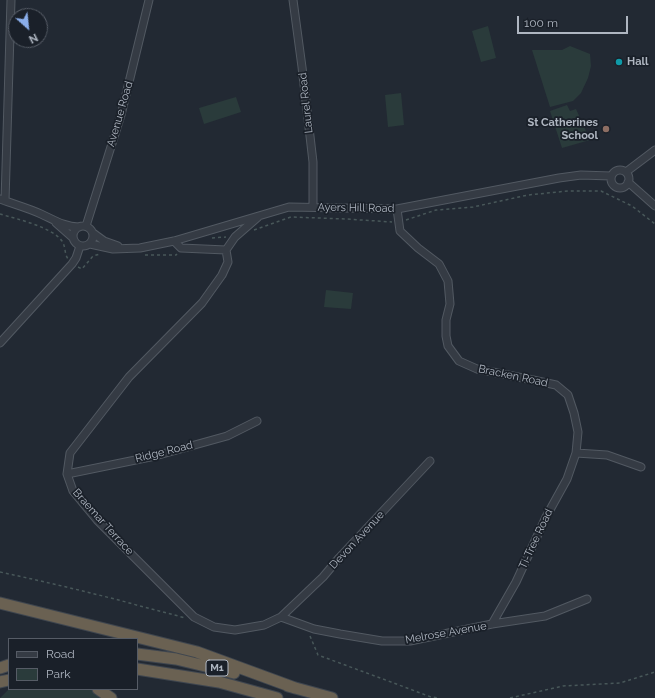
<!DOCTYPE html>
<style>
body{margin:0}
#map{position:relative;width:655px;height:698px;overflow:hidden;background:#222933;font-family:Raleway,sans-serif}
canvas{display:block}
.legend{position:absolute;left:8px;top:638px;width:130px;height:52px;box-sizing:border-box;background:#1a2029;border:1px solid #565c66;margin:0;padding:5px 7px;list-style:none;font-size:12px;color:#afb6c1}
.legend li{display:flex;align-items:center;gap:8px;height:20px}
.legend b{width:20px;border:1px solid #565c66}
.north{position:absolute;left:8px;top:8px;width:40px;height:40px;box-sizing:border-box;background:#1a2029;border:1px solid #565c66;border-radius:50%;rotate:153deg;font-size:11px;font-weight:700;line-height:16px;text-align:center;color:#afb6c1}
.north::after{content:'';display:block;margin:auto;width:14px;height:18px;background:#8aaeeb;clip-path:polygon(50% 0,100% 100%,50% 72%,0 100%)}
.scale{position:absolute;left:517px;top:16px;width:111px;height:18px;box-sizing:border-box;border:2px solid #afb6c1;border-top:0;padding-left:5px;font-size:12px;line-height:14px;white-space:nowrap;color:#afb6c1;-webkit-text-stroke:3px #1a2029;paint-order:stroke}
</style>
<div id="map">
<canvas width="655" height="698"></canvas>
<ul class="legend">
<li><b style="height:5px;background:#353b44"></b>Road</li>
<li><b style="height:11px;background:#2a3b3b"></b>Park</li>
</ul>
<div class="north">N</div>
<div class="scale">100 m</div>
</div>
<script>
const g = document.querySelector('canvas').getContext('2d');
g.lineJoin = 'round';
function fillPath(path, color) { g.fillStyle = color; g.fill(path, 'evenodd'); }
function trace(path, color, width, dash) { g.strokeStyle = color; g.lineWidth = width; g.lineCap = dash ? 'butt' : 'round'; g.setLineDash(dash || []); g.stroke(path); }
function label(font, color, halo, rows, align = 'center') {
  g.font = font + ' Raleway,sans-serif'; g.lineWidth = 3.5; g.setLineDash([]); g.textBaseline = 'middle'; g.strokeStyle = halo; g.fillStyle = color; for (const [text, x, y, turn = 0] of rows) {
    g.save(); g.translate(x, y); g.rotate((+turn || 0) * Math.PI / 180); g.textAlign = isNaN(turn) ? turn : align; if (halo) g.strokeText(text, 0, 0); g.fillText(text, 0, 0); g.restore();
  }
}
const green = new Path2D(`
 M488 26 496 58 481 62 472 31Z
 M570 46 590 54 591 66 588 78 581 93 573 101 550 107 532 50H562Z
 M401 93 404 125 388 127 385 95Z
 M236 97 241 112 204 124 199 108Z
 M567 105 570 111 576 109 590 140 562 148 550 111Z
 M326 290 353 293 351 309 324 307Z
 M9 689H98L111 698H0Z`);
const path = new Path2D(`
 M0 214C17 219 52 227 62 241 66 247 64 253 68 259
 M406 220 436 210 473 207 528 195 568 191H601L632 206 655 224
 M254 230 291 217 346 219 392 222
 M212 238 226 237
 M145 255H176L177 254
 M78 267 82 269 93 256 100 254
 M0 572C42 581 84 591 126 602 146 608 165 612 185 618
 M310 636 318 655 391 682 431 697 439 698
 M510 698 563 686 620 683 655 672`);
const minor = new Path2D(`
 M293 0 302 67 313 162V207
 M611 179a9 9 0 1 1 18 0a9 9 0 1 1-18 0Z
 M626 172 655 150
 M628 182 655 206
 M0 199C13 204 28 208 41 214 54 220 65 227 79 227
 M5 201 11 0
 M397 209 400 231 418 248 439 264 448 281 450 304 446 320V336L448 346 459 361 477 369 533 380 556 385 568 395 574 413 578 432 576 453 607 455 641 467
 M56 223 73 238
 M73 236a10 10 0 1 1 20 0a10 10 0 1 1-20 0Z
 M86 226 121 115 149 0
 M93 233 104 241 118 246
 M174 241 181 248 226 250 228 262 222 275 202 303 129 377 70 453 67 474 73 491 97 520 194 617 214 627 235 630 264 625 281 617 323 577 339 558 430 461
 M90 244 113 249 140 248 174 241 289 207 397 209 559 178 581 175 611 176
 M226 250 235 237 258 217
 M0 343 72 264 76 258 80 246
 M67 474 155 456 227 436 257 421
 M281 617 314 629 340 634 382 641H410L492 624 545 616 587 599
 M492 624 516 582 546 517 567 479 576 453`);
const highway = new Path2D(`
 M0 603 197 652 295 688
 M137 654 176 659 234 673
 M0 668 9 665
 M137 669 219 682 277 698
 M0 682 9 680
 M288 686 332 698
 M98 689 111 698`);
const markers = [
 [619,62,4,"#0f9aa8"],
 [606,129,4,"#8d6e63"]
];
const shields = [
 [217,668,22]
];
const shieldNames = [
 ["M1",217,668]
];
const poiNames = [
 ["Hall",627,62],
 ["St Catherines",598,123,"right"],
 ["School",598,136,"right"]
];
const streetNames = [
 ["Laurel Road",306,103,-96],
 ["Avenue Road",120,114,-74],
 ["Ayers Hill Road",356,208,1],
 ["Bracken Road",513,376,12],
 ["Ridge Road",164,452,-14],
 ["Braemar Terrace",103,522,48],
 ["Ti-Tree Road",536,539,-65],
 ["Devon Avenue",357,540,-47],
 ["Melrose Avenue",446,633,-10]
];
fillPath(green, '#2a3b3b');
trace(minor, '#525962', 9);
trace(highway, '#3f464f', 13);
trace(path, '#485759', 1.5, [3, 3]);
trace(minor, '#353b44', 7);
trace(highway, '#6a6152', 11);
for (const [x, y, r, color] of markers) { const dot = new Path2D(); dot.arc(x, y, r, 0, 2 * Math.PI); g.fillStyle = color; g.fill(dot); trace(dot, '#1a2029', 1.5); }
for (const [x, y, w] of shields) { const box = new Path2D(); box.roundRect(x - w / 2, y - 8, w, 16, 3); g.fillStyle = '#1a2029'; g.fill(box); trace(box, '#afb6c1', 1); }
label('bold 10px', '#afb6c1', null, shieldNames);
label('bold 11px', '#afb6c1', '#1a2029', poiNames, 'left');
label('11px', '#afb6c1', '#1a2029', streetNames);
</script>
